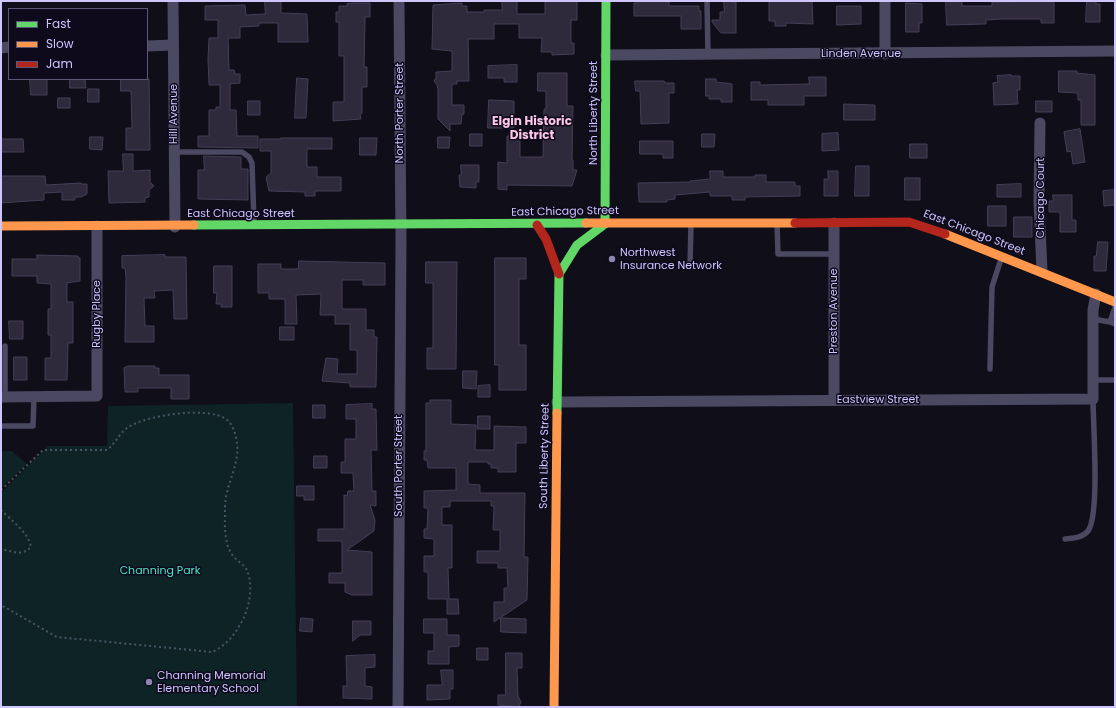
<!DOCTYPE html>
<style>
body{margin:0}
#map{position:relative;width:1116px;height:708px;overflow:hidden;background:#100e18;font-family:Poppins,sans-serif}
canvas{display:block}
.frame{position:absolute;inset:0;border:2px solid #cfc5ff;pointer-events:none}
.legend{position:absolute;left:8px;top:8px;width:140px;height:72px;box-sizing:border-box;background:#0e0a1c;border:1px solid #5b5577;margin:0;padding:5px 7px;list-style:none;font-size:12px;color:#cfc5ff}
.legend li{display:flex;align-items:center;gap:8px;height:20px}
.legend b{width:20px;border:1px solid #5b5577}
</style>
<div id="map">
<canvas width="1116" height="708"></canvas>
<div class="frame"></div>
<ul class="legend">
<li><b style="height:5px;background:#63d668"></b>Fast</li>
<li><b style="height:5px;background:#ff974d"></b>Slow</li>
<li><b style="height:5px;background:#b3261e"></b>Jam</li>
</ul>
</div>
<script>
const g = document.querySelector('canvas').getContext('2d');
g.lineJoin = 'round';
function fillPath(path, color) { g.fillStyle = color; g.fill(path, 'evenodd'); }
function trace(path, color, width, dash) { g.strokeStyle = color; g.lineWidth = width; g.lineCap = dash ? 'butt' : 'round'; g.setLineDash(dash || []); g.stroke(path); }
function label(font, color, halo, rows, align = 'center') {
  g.font = font + ' Poppins,sans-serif'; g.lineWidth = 3; g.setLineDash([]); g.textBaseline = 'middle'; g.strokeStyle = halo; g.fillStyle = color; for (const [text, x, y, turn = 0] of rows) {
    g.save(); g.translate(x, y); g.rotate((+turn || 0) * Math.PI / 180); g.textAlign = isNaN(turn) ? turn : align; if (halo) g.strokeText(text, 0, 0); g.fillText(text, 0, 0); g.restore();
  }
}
const green = new Path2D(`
 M293 403 297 707H1V493L48 446H107L108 406Z
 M1 451H12L27 464 1 488Z`);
const building = new Path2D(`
 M265 1H281V13L307 14 308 42H278V23H259V26L240 27V38H228L229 70H234L235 74H240V83L230 84V110H236L237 136H258V148L198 147V136H209V110H216V107H220V85H209L208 59 209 38H218V20H205V6L245 5 246 15 265 14Z
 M502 1H517V14H545V1H577V20H571V43H574V54L552 55V52H541L542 38H519V24H494V39H468L469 81H457V84H452V105H464V114H462L461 124H450V131L438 119V89L437 85 434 81 436 78V72L452 71V51L432 49 433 5 462 3V6H467V12H484V10H502Z
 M638 1H669V6H699V11H701V29H681V16H634V3H638Z
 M724 1 736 2V33H721L712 22V20H720V12H724Z
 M812 1 813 24 786 23V26H775V21H769V2Z
 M946 1H962V6H992V2L1054 1V23H1041V19H1001L986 20V24L947 25Z
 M1087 1H1096V4H1100V22H1086Z
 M354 3H370V17H365V22L364 67H367V87H362V113L360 114 361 119 333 121V102H344V56H339V22H336V12H339V6H347V4Z
 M906 3 922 4V23H919V32H906Z
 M837 6H861V24L837 25Z
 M517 65V82H504V78H488V66Z
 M1059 71H1077V73L1095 75V125H1081V100H1078V93L1059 92Z
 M538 73H567V106H573L572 159 573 160V170H577L572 186 507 185V190L498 189V162L507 163V136H520V157H543L544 109H546V91H538Z
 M1011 75V76H1020V90H1017L1018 104 994 105 993 83 998 82 997 76Z
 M809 77H826V96H804V105H768V100H751V82H760V85L809 84Z
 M297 78 308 79 306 118H295Z
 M30 79H47V95H31Z
 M70 79H85L86 88H70Z
 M121 79H149L150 150H126V128H132L131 91H121Z
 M706 79H716V82L732 84V102H721V99H709V96H706Z
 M635 81H664L665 83H674V93H669V123L641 124 640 91H636Z
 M88 89H99V102H88Z
 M58 98H70V108H58Z
 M489 100 514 101V128H488Z
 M248 101H260V115H248Z
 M1036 101H1052V112H1036Z
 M844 104 875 105V120H844Z
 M1080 129 1085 162 1073 164 1071 151 1067 152 1064 132Z
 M838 133 839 150 822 151V134Z
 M470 134H482V146H470Z
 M702 134H715L714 147H702Z
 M90 137H103L102 150 90 149Z
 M438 137H450L449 148H438Z
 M281 138H332V149H307V167H317V177H341V191H315V196H305V192L269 191 266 177 271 173V151H260V139H281Z
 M360 138H377L376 155H360Z
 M1 139H23L24 152H1Z
 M640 141H673V158H663V154H640Z
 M910 144H927V158H910Z
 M123 154H133V171L150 170V182L154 186 149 190V197L145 198V202L109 203 108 171H123Z
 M204 156 241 157V169H248V200L198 199V170H204Z
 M461 165H479V182H476V188L460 187 459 175H461Z
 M856 166H869V196H855Z
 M710 171H723V177H755V175H766V182H795V186H800V196L745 197V200H732V196H710V192L675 195V199L667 200V202H639L638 183 690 182V181L710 179Z
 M828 171H838V196H824V179H828Z
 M1 176H45L46 185 81 183V184H87V194L81 197H75V200H62V192L44 193V200L1 203Z
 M905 178H920V200H905Z
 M1021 184V197H997V185Z
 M1115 190V205L1104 206 1103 191Z
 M1053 195H1072V220H1076V232H1060V212H1049V201H1053Z
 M988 206H1006V226H988Z
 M1014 217H1032V237H1014Z
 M1098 242H1108L1106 271H1094V256H1096Z
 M37 255 78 256V258H80V281L67 283V302H73V343H68L67 380H45V358H51V335H48V309H51V284L37 283V276H12V259H37Z
 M165 255V257H186L187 319H174L173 290 154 291 155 298H144L145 326H154V342H125L126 277 125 268H122V256Z
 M495 258H526V279H519V345H526V390H499V365H495Z
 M299 261 385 263V285H363V280H342V309H366V330H374V337H377L376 387H350V383L322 381 326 358 338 359 337 374H357V350H350V324H335V315H320L321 294 296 295 297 324H285V299H269V293H258V264H281V269H298Z
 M426 262H457L456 369H427V348H433V283H426Z
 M214 266H232V307H221V304H216L217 293H214Z
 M9 321H23V339H10Z
 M280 327H294V340H280Z
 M14 357H27V380H14Z
 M129 366H155V368H159V375H189V399H171V388H138V392H125L124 368Z
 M463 371H477L476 389 463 388Z
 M490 385V397H478V386Z
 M430 400H451V424L476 425 475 450H494V426L526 427V443H516V472H498V468H491V464H488V462H468V484L480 485V493H525L524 557H528L527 600 494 622V602H504V588H508L507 568H498V563H477V551H500V530H493L494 506H491V501H450V507H442V525H452V568H448L449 599H458L459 614H447V599H428V572H424V556H434V539L424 538V529H427L428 508H424V491L456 490V468H428L427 460H424V451H426V403H430Z
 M372 404V409H376L377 450H371L372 491H376V506L370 505 375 520 374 531 347 550 372 552V595H352L345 592V583H329V573H342V541H318V529H344V495L347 496 348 491H354L353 473H341V462H345V439H356V419H346V405Z
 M313 405H325V418H313Z
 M478 416H490V429H478Z
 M314 456H327V468H314Z
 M297 486H314V500H304V496H297Z
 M301 618 313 619 312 632 300 631Z
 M501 618 526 619V633L501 632Z
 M424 619H447V635H459V646L449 647V664H428V651H434V633H424Z
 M353 621H371V635H360L353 641Z
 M477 648H488V660H477Z
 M506 653H522V668H517L518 696 521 702 519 707 498 705V695H505Z
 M375 655V667L365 668V686L372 687V699L343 698V686H347L346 656Z
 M441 670H453V689H450V699L427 700V685H442Z`);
const path = new Path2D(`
 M1 490 43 450H107C115 444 119 434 127 428 145 415 208 406 226 419 233 424 236 435 237 443 240 465 225 485 225 508 225 523 223 545 234 557 239 563 246 565 248 573 257 601 238 641 212 652L57 637 1 605
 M1 510C11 520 29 533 31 547 21 557 13 551 1 549`);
const lane = new Path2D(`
 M707 1 708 55
 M174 152H242L249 157 252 163 254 223
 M777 223 778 254H835
 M690 267 691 224
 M1115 307 1110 322 1115 324
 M1093 319 1110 322
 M5 346V397
 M990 369 992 287 1001 259
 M1094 380H1115
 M1 426H33L34 397
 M1065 539C1073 538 1082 538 1088 531 1100 515 1093 423 1093 399`);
const street = new Path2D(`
 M173 1 175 227
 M885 1V54
 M147 46 173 45
 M1 48 9 47
 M606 55 1115 51
 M1040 123 1039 202 1042 272
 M1 397 97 396V226
 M834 400V223
 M557 402 1093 399V310L1096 294
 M398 707 401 241 399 1`);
const fast = new Path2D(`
 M605 224 606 1
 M194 225 586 223
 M557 413 559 274 577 245 605 224`);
const slow = new Path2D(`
 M586 223H795
 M1 226 194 225
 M945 234 1115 302
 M554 707 557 413`);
const jam = new Path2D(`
 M795 223 909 222 945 234
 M537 225 546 239 559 274`);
const markers = [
 [612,259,4,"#8c85ae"],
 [149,682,4,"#8c85ae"]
];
const streetNames = [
 ["Linden Avenue",861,54],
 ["North Porter Street",400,113,-90],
 ["North Liberty Street",594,113,-90],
 ["Hill Avenue",174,114,-90],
 ["Chicago Court",1041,198,-90],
 ["East Chicago Street",565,212,-1],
 ["East Chicago Street",241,214],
 ["East Chicago Street",974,233,21],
 ["Preston Avenue",834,311,-90],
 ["Rugby Place",97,314,-90],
 ["Eastview Street",878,400],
 ["South Liberty Street",545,456,-89],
 ["South Porter Street",399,466,-90]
];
const poiNames = [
 ["Northwest",620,253],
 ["Insurance Network",620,266],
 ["Channing Memorial",157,676],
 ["Elementary School",157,689]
];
const parkNames = [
 ["Channing Park",160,571]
];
const neighbourhoodNames = [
 ["Elgin Historic",532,122],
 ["District",532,136]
];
fillPath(green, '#0d2325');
fillPath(building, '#2e2a3c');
trace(building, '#443f58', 1);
trace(path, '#475666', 2, [2, 3]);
trace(lane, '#4b4862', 5.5);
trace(street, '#4b4862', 11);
trace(fast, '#63d668', 9);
trace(slow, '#ff974d', 9);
trace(jam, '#b3261e', 9);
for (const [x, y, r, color] of markers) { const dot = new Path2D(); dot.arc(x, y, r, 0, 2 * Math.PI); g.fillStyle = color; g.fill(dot); trace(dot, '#0e0a1c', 1.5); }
label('11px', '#cfc5ff', '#0e0a1c', streetNames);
label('11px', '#cfc5ff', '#0e0a1c', poiNames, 'left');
label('11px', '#4ae6c8', '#0e0a1c', parkNames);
label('bold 12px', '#ffc7e7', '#0e0a1c', neighbourhoodNames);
</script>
